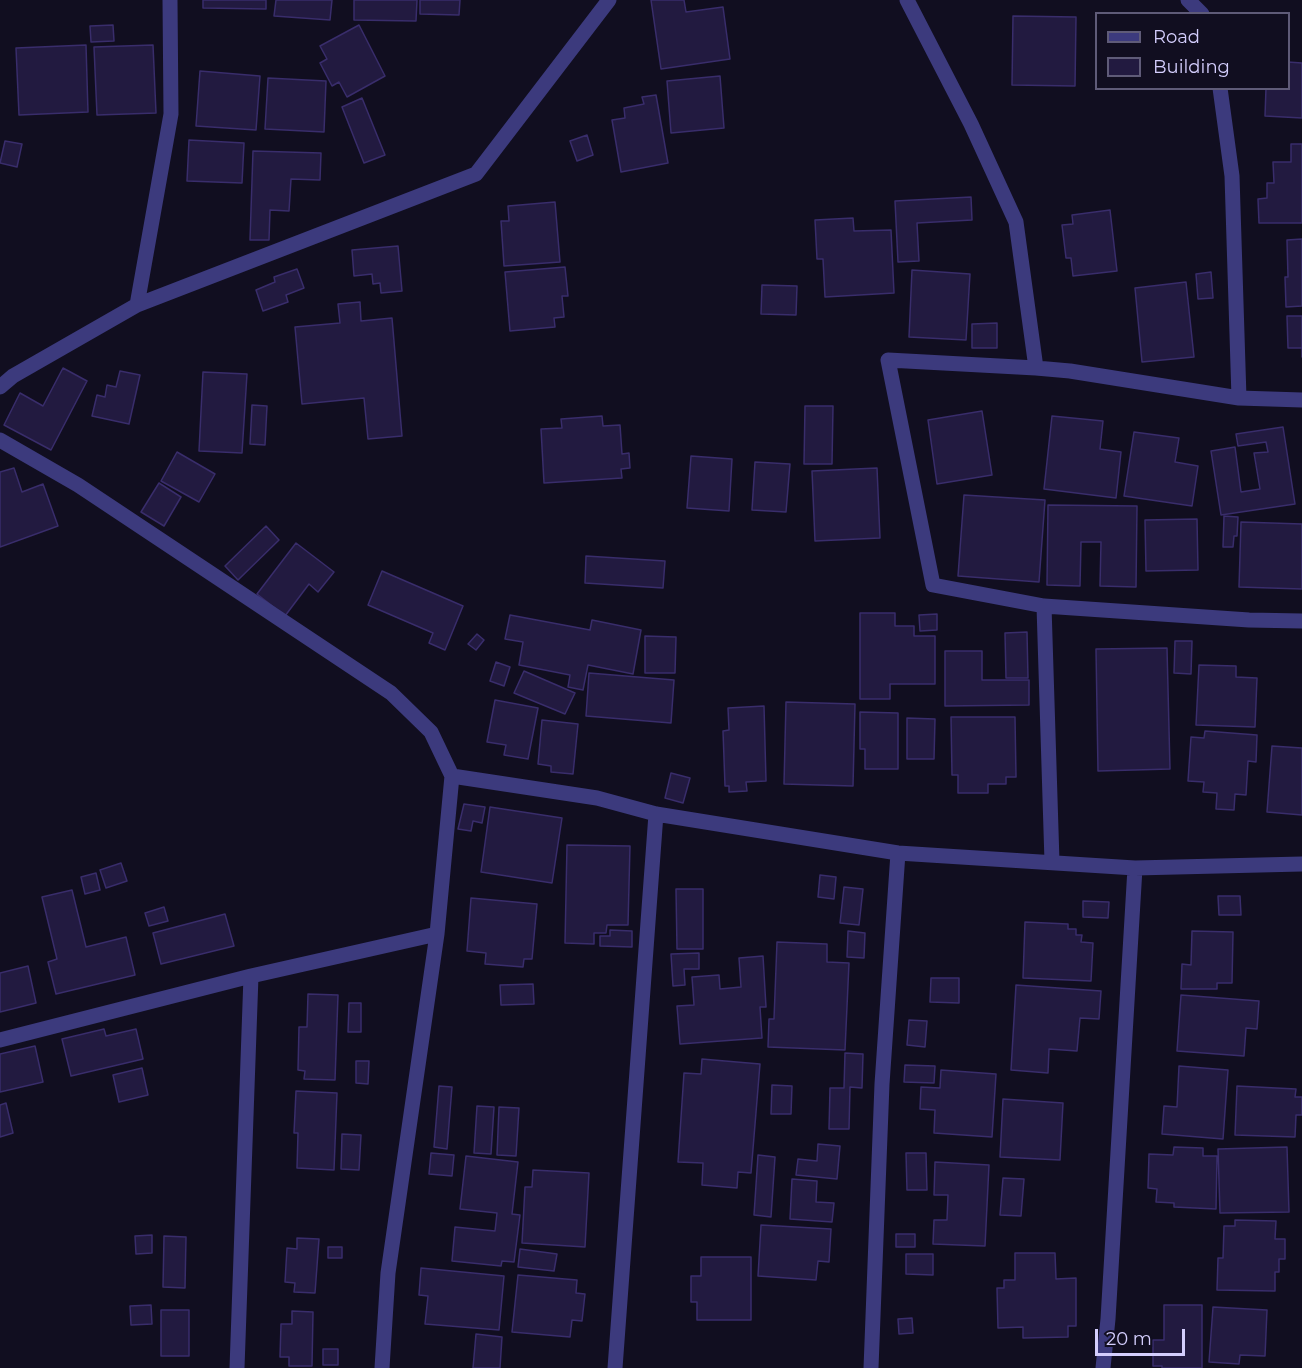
<!DOCTYPE html>
<style>
body{margin:0}
#map{position:relative;width:1302px;height:1368px;overflow:hidden;background:#110e20;font-family:Montserrat,sans-serif}
canvas{display:block}
.legend{position:absolute;left:1095px;top:12px;width:195px;height:78px;box-sizing:border-box;background:#110e20;border:2px solid #5f5b78;margin:0;padding:8px 10px;list-style:none;font-size:18px;color:#d4cefd}
.legend li{display:flex;align-items:center;gap:12px;height:30px}
.legend b{width:30px;border:2px solid #5f5b78}
.scale{position:absolute;left:1095px;top:1329px;width:90px;height:27px;box-sizing:border-box;border:3px solid #d4cefd;border-top:0;padding-left:8px;font-size:18px;line-height:21px;white-space:nowrap;color:#d4cefd;-webkit-text-stroke:4px #110e20;paint-order:stroke}
</style>
<div id="map">
<canvas width="1302" height="1368"></canvas>
<ul class="legend">
<li><b style="height:8px;background:#3c3a7d"></b>Road</li>
<li><b style="height:16px;background:#221a40"></b>Building</li>
</ul>
<div class="scale">20 m</div>
</div>
<script>
const g = document.querySelector('canvas').getContext('2d');
g.lineJoin = 'round';
function fillPath(path, color) { g.fillStyle = color; g.fill(path, 'evenodd'); }
function trace(path, color, width, dash) { g.strokeStyle = color; g.lineWidth = width; g.lineCap = dash ? 'butt' : 'round'; g.setLineDash(dash || []); g.stroke(path); }
const building = new Path2D(`
 M203 0H266V9L203 8Z
 M276 0H332L330 20 274 16Z
 M354 0H417L416 21 354 20Z
 M420 0H460L459 15 420 14Z
 M651 0H684L686 12 723 7 730 59 661 69Z
 M1013 16 1076 17 1075 86 1012 85Z
 M113 25 114 41 91 42 90 26Z
 M359 25 385 76 347 97 339 82 332 86 320 63 327 59 320 46Z
 M86 45 88 112 19 115 16 48Z
 M153 45 156 113 97 115 94 47Z
 M1288 62 1302 63V118L1265 116 1266 88H1288Z
 M200 71 260 76 256 130 196 126Z
 M720 76 724 128 671 133 667 81Z
 M268 78 326 81 324 132 265 129Z
 M656 95 668 163 621 172 612 120 625 118 624 108 644 104 642 97Z
 M362 98 385 155 364 163 342 107Z
 M587 135 593 155 577 161 570 141Z
 M189 140 244 143 242 183 187 181Z
 M5 141 22 144 17 167 0 163Z
 M1291 144H1302V223H1259L1258 199 1267 198V183H1274L1273 162H1291Z
 M253 151 321 153 320 180 291 179 289 211 270 210 269 240H250Z
 M971 197 972 220 917 223 919 261 898 262 895 201Z
 M555 202 560 262 504 266 501 221H509L508 206Z
 M1110 210 1117 271 1073 276 1071 258H1066L1062 225 1073 224 1072 215Z
 M853 218 854 231 891 230 894 293 825 297 823 259H817L815 220Z
 M1302 239V306L1286 307 1285 277H1288L1287 240Z
 M398 246 402 291 381 293 380 283 373 284 372 274 354 276 352 250Z
 M565 267 568 296H562L564 317 554 318 555 327 510 331 505 272Z
 M297 269 304 288 286 295 288 302 263 311 256 290 275 282 274 277Z
 M912 270 970 274 966 340 909 337Z
 M1211 272 1213 298 1198 299 1196 274Z
 M1186 282 1194 357 1142 362 1135 288Z
 M762 285 797 286 796 315 761 314Z
 M360 302 361 321 392 318 402 436 368 439 364 398 302 404 295 327 340 323 338 304Z
 M1287 316H1302V357V348H1288Z
 M997 323V348H972V324Z
 M63 368 87 381 51 450 4 425 20 393 43 406Z
 M120 371 140 375 129 424 92 416 97 395 105 397 107 385 116 387Z
 M203 372 247 374 242 453 199 451Z
 M252 405 267 406 265 445 250 444Z
 M805 406H833L832 464H804Z
 M982 411 992 475 937 484 928 420Z
 M602 416 603 426 620 425 622 454 629 453 630 468 621 469 622 478 544 483 541 429 562 428 561 419Z
 M1052 416 1103 421 1100 449 1121 452 1116 498 1044 489Z
 M1283 427 1295 504 1221 515 1211 451 1235 447 1241 492 1260 489 1254 453 1268 452 1266 442 1238 446 1236 434Z
 M1134 432 1179 438 1175 462 1198 466 1192 506 1124 496Z
 M177 452 215 474 199 502 161 481Z
 M691 456 732 459 729 511 687 508Z
 M755 462 790 464 786 512 752 510Z
 M14 468 22 492 43 484 58 526 0 547V472Z
 M877 468 880 538 815 541 812 471Z
 M159 483 181 497 164 526 141 512Z
 M964 495 1045 500 1039 582 958 576Z
 M1048 505 1137 506 1136 587 1100 586 1101 542H1081L1080 586 1047 585Z
 M1224 516 1238 517 1237 536H1234L1233 547H1223Z
 M1197 519 1198 570 1146 571 1145 520Z
 M1241 522 1302 524V589L1239 587Z
 M266 526 279 540 238 580 225 566Z
 M296 543 334 572 318 592 309 584 285 616 257 594Z
 M586 556 665 561 663 588 585 583Z
 M382 571 463 606 445 650 429 643 433 633 368 605Z
 M860 613H895V626H914V636H935V684H890V699H860Z
 M937 614V630L920 631 919 615Z
 M510 615 590 630 592 620 641 630 633 674 588 665 583 690 568 687 570 675 519 665 523 642 505 639Z
 M1027 632 1028 678H1006L1005 633Z
 M477 634 484 640 476 650 468 644Z
 M645 636 676 637 675 673H645Z
 M1175 641H1192L1191 674 1174 673Z
 M1167 648 1170 769 1098 771 1096 649Z
 M945 651H982V680H1029V705L945 706Z
 M496 662 510 667 504 686 490 681Z
 M1199 665 1236 666V677L1257 678 1255 727 1196 725Z
 M524 671 575 693 565 714 514 693Z
 M589 673 674 680 671 723 586 716Z
 M495 700 538 708 528 759 504 755 506 745 487 742Z
 M786 702 855 704 853 786 784 784Z
 M764 706 766 781 746 782 747 791 729 792V786H725L723 731 729 730 728 708Z
 M860 712 898 713V769H865V749H860Z
 M951 717H1015L1016 777H1006V784H988V793H958V775H952Z
 M907 718 935 719 934 759H907Z
 M542 720 578 724 573 774 551 772V766L538 764Z
 M1205 731 1257 735 1256 762 1248 761 1246 795 1235 794 1234 810 1216 809 1217 793 1203 792 1204 782 1188 781 1191 737 1204 738Z
 M1272 746 1302 748V815L1267 812Z
 M671 773 690 778 683 803 665 798Z
 M464 804 485 807 482 823 473 821 471 831 458 829Z
 M490 807 562 818 552 883 481 872Z
 M567 845 630 846 628 925H607L606 933H594V944L565 943Z
 M121 863 127 881 106 888 100 870Z
 M96 873 100 890 85 894 81 877Z
 M820 875 836 877 834 899 818 897Z
 M844 887 863 889 859 925 840 923Z
 M676 889H703V949H677Z
 M72 890 86 947 126 937 135 975 56 994 48 962 57 959 42 897Z
 M1218 896H1240L1241 915H1219Z
 M471 898 537 904 532 959H524L523 967 485 964 486 953 467 951Z
 M1083 901 1109 902 1108 918 1083 917Z
 M164 907 168 921 149 926 145 913Z
 M225 914 234 946 161 964 153 933Z
 M1025 922 1068 924V929H1076V935H1082L1081 942 1093 943 1091 981 1023 978Z
 M610 930 632 931V947L600 946V936H610Z
 M848 931 865 933 864 958 847 957Z
 M1192 931 1233 932 1232 983H1217V989H1181L1182 964 1191 965Z
 M777 942 827 944V962L849 963 845 1050 768 1047 769 1019H774Z
 M699 953V969H684L685 985 673 986 671 954Z
 M763 956 766 1007H760L762 1038 680 1044 677 1006 694 1005 692 977 719 975 720 989 741 987 739 958Z
 M28 966 36 1003 0 1012V973Z
 M931 978H959V1003L930 1002Z
 M533 984 534 1004 501 1005 500 985Z
 M1016 985 1101 991 1099 1019 1080 1018 1077 1051 1049 1049 1048 1073 1011 1070Z
 M308 994 338 995 335 1080 304 1079 305 1071 298 1070 299 1027H307Z
 M1181 995 1259 1001 1257 1029 1246 1028 1244 1056 1177 1051Z
 M349 1003H361V1032H348Z
 M909 1020 927 1021 925 1047 907 1045Z
 M104 1029 106 1036 136 1029 143 1059 71 1076 62 1039Z
 M35 1046 43 1082 0 1092V1054Z
 M845 1053 863 1054 862 1088 850 1087 849 1129H829L830 1088H844Z
 M702 1059 760 1064 751 1173 738 1172 737 1188 702 1185 703 1163 678 1162 684 1073 701 1074Z
 M356 1061H369L368 1084 356 1083Z
 M905 1065 935 1066 934 1083 904 1082Z
 M1179 1066 1228 1070 1223 1139 1162 1134 1164 1106 1177 1107Z
 M142 1068 148 1095 119 1102 113 1075Z
 M941 1070 996 1074 992 1137 934 1133 935 1110 920 1109 921 1087 940 1088Z
 M772 1085 792 1086 791 1114H771Z
 M439 1086 452 1087 447 1149 434 1147Z
 M1237 1086 1296 1089 1295 1097H1302V1115H1296L1295 1137 1235 1135Z
 M296 1091 337 1093 334 1170 297 1168 298 1133H294Z
 M1003 1099 1063 1103 1060 1160 1000 1157Z
 M6 1103 13 1133 0 1137V1105Z
 M477 1106 494 1107 491 1154 474 1153Z
 M499 1107 519 1108 516 1156 497 1155Z
 M342 1134 361 1135 359 1170 341 1169Z
 M818 1144 840 1146 837 1179 796 1175 798 1159 817 1161Z
 M1174 1147 1203 1148V1156H1217L1216 1209 1174 1207V1203L1156 1202 1157 1189 1148 1188 1149 1154 1173 1155Z
 M1287 1147 1289 1212 1220 1213 1218 1149Z
 M431 1153 454 1155 452 1176 429 1174Z
 M906 1153H926L927 1190H907Z
 M758 1155 775 1157 771 1217 754 1215Z
 M466 1156 518 1162 512 1214 520 1215 514 1262 502 1261 501 1266 452 1261 455 1227 495 1231 497 1213 460 1209Z
 M935 1162 989 1165 985 1246 933 1244 934 1220H947L948 1195H934Z
 M533 1170 589 1173 585 1247 522 1243 525 1187H532Z
 M1003 1178 1024 1179 1021 1216 1000 1215Z
 M792 1179 817 1181 816 1202 834 1203 832 1222 790 1219Z
 M1235 1220 1276 1221 1275 1239H1285V1259H1279V1272H1275V1291L1217 1290 1218 1258H1223L1224 1226H1235Z
 M761 1225 831 1229 829 1262 818 1261 816 1280 758 1276Z
 M896 1234H915V1247H896Z
 M152 1235V1253L136 1254 135 1236Z
 M164 1236 186 1237 185 1288 163 1287Z
 M297 1238 319 1239 315 1293 294 1292 295 1283 285 1282 287 1248 297 1249Z
 M328 1247H342V1258H328Z
 M520 1249 557 1254 554 1271 518 1267Z
 M1015 1253H1055L1056 1279 1076 1278V1326H1068V1337L1023 1338V1327L998 1328 997 1288H1004V1280H1015Z
 M906 1254H933V1275L906 1274Z
 M701 1257H751V1320H697V1302H691V1276H701Z
 M421 1268 504 1276 499 1330 425 1324 428 1296 419 1295Z
 M518 1275 577 1280 576 1293 585 1294 582 1321 572 1320 570 1337 512 1332Z
 M151 1305 152 1324 131 1325 130 1306Z
 M1164 1305H1202V1368H1162V1366H1153V1340H1164Z
 M1213 1307 1267 1310 1265 1356 1240 1355 1239 1364 1209 1362Z
 M161 1310H189V1356H161Z
 M292 1311 313 1312 312 1366H289V1357H280L281 1324H292Z
 M912 1318 913 1333 899 1334 898 1319Z
 M476 1334 502 1337 500 1368H473Z
 M323 1349H338V1365H323Z`);
const street = new Path2D(`
 M907 0 971 124 1016 222 1036 368
 M1188 0 1202 14
 M1220 88 1232 176 1239 398
 M137 305 171 114 170 0
 M0 387 13 376 137 305 476 174 609 0
 M1302 400 1239 398 1070 371 1036 368 888 360 933 585 1044 606 1249 620 1302 621
 M0 440 78 485 391 693 431 732 452 776 437 934 388 1273 382 1368
 M1044 606 1052 862
 M452 776 597 798 656 814 898 853 1135 868 1302 864
 M251 976 437 934
 M0 1040 251 976 237 1368
 M615 1368 656 814
 M871 1368 882 1084 898 853
 M1103 1368 1108 1319 1135 868`);
fillPath(building, '#221a40');
trace(building, '#392d6b', 1.5);
trace(street, '#3c3a7d', 15);
</script>
